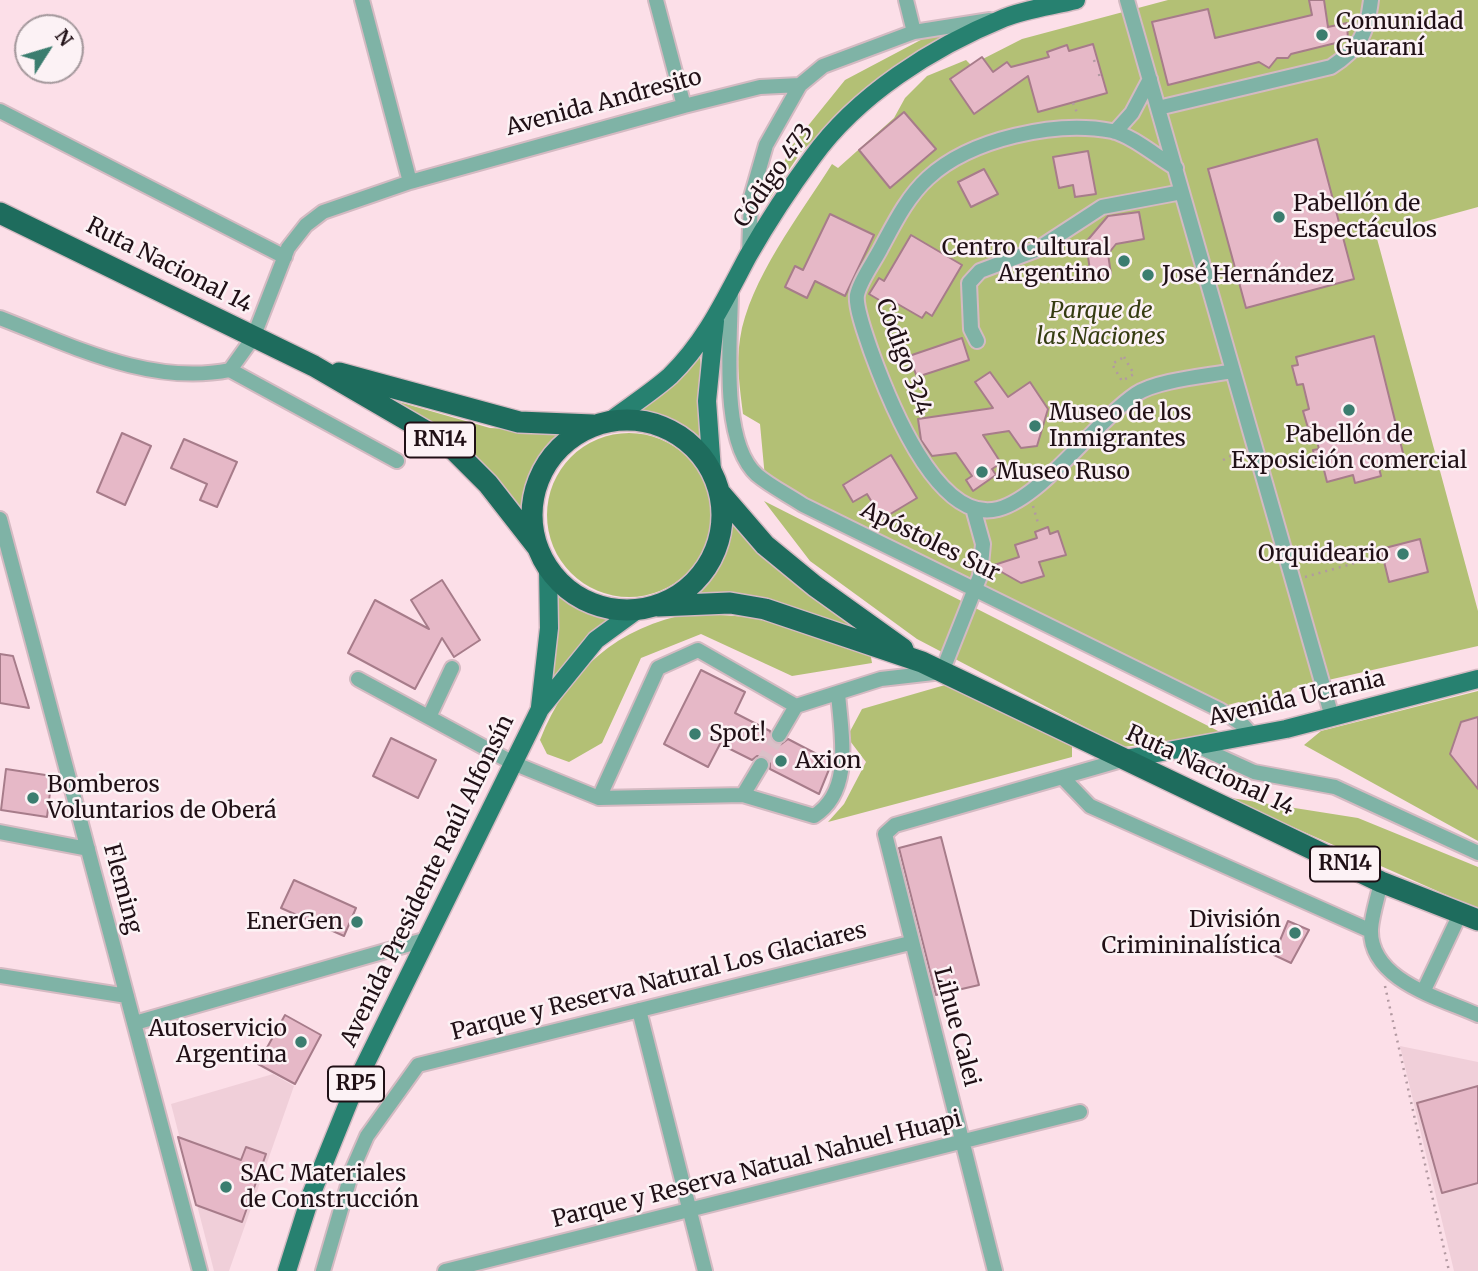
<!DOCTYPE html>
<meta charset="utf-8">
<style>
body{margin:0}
#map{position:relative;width:1478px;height:1271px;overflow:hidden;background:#fcdfe8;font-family:Merriweather,serif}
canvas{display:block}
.north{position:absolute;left:14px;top:14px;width:70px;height:70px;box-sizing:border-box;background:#fcf2f5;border:2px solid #a4989c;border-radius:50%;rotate:53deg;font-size:19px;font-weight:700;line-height:28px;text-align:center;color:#201016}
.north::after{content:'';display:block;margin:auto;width:24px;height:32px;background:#3b7d6f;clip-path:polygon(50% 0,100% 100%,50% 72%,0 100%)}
</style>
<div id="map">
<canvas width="1478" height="1271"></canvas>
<div class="north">N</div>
</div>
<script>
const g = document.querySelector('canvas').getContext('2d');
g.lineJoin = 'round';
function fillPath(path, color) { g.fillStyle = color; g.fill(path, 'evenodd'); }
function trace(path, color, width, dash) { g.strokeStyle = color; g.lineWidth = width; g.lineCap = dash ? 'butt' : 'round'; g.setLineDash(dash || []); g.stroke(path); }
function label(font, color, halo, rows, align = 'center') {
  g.font = font + ' Merriweather,serif'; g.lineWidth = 5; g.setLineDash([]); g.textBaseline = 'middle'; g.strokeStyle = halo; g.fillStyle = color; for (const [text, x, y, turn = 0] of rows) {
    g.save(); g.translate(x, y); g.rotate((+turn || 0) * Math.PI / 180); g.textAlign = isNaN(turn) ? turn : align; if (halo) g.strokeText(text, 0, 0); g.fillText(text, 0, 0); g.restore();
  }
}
const built = new Path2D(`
 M1400 1046 1478 1062V1271H1454Z
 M273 1074 294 1086 229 1271H214L171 1104Z`);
const green = new Path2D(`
 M1168 0H1478V207L1376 235 1478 611V646L1293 688 1288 696 1256 715 1239 702 1221 707 765 478 760 424 743 414C740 389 736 364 740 339 749 280 800 215 832 164L838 168 894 118 905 98 927 76 966 60 971 65 1022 39Z
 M949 25V32L867 87 801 152 768 201 790 148 845 80Z
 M700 353 705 445 673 420 635 414 686 373Z
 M385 398 490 428 570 432C536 465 531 474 527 522L470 450Z
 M547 515a82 82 0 1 1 164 0a82 82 0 1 1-164 0Z
 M764 501 1226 735 1123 747 917 639 810 561Z
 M732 512 870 635 690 597 718 564Z
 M556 585 586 611 621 616 550 684Z
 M692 613 763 618 870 652 872 663 792 676 701 634 641 658 602 743 569 762 547 754 540 740C568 669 618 627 692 613Z
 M945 685 1072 746V757L828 822 844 804 866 762 847 737 862 709Z
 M1478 691V841L1304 745 1321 731Z
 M1225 797 1358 818 1478 867V909Z`);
const building = new Path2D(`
 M1309 0H1324L1328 27 1347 23 1348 40 1291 54 1288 58H1277L1269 68 1259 62 1168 85 1152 22 1208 9 1215 38 1312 15Z
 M1093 44 1107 93 1038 112 1028 76 974 114 950 79 982 57 993 72 1007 62 1011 67 1049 57 1047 52 1067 45 1069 51Z
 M904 112 936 149 890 188 859 150Z
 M1317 139 1354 279 1246 308 1208 169Z
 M1088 151 1096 194 1075 197 1073 185 1059 188 1053 157Z
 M984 169 998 194 971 207 958 182Z
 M1139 212 1144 239 1116 244 1108 254 1111 274 1091 278 1086 242 1108 216Z
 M830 214 874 235 845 296 815 281 807 298 785 287 795 266 803 270Z
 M911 235 962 265 932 316 926 312 922 318 889 299 886 304 869 294 879 278 884 281Z
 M1374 336 1405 461 1379 468 1381 476 1355 483 1353 475 1327 482 1323 466 1317 468 1313 450 1319 449 1313 427 1308 428 1303 411 1309 409 1303 384 1297 385 1292 366 1298 365 1296 357Z
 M962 338 969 360 917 377 909 356Z
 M990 372 1008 397 1030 382 1048 409 1037 446 1021 448 1009 431 983 435 1001 463 992 469 996 475 973 491 966 480 972 476 956 453 932 456 921 440 918 419 993 408 975 382Z
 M122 433 151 446 125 505 97 492Z
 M184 439 237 462 217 507 200 500 207 484 171 468Z
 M891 455 917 498 882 519 867 494 853 502 843 485Z
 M1048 527 1050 534 1058 531 1066 555 1039 562 1044 576 1021 583 991 566 1019 557 1015 545 1037 538 1035 532Z
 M1420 539 1428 572 1389 582 1381 549Z
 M442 580 480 640 454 657 442 638 415 689 348 653 375 600 429 629 411 600Z
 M0 654 13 656 29 708 0 703Z
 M701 670 745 692 735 713 770 731 774 743 780 745 788 739 832 762 819 794 770 769V761L765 756H757L752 760 720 744 708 767 664 744Z
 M1478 717V789L1450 754 1461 722Z
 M391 738 436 760 418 798 373 776Z
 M6 769 52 776 47 817 1 810Z
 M941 837 979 985 936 995 899 848Z
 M294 880 356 908 344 936 281 908Z
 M1288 921 1309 930 1291 963 1274 955Z
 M285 1015 321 1035 295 1084 258 1064Z
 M1478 1086V1183L1442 1193 1417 1103Z
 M178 1137 241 1160 246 1147 266 1154 242 1222 196 1205Z`);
const minorTunnel = new Path2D(`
 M761 765 779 735`);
const path = new Path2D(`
 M1094 60 1096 66
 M1099 74 1100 80
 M1073 103 1078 115
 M1124 357 1134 374 1122 381 1112 364Z
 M1223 460 1242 450
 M1033 506 1038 523
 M1305 577 1373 558
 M1385 986 1449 1271`);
const minor = new Path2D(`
 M362 0 410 182
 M656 0 684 106
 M906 0 914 32
 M1127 0 1332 717
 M1158 108 1331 67C1360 48 1367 34 1371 0
 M0 111 285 257
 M1115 132 1132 113 1150 79
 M1176 168C1157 157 1133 136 1112 131 1056 120 970 139 928 178 907 197 894 224 881 248 874 262 860 280 857 295 855 307 867 339 871 351 887 395 936 525 998 509 1043 497 1095 422 1136 394 1157 380 1207 376 1233 371
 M749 255 751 197 766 145 800 85 823 66 914 32 990 20
 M731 290C731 337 719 441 757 475 770 486 788 495 803 505L1220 710 1243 725 1253 736
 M0 318C73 346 150 386 230 370L397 461
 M977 341 971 329 969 283 980 271 1036 250 1102 207 1182 192
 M230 370 253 338 288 248 306 225 323 212 410 182 684 106 760 87 800 85
 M0 519 200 1271
 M358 679 513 763 599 798 743 795 761 765
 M429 717 452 668
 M779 735 796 706 881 679 942 672 980 576 983 544 973 508
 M1199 747 1254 772 1335 787 1478 853
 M1063 778 1090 806 1371 931
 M743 795 814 816C854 791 841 734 838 693
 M599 798 658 668 698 650 796 706
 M0 832 88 849
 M1381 882C1378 897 1372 914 1371 929 1369 981 1441 998 1478 1015
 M0 976 127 996
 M1424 990 1460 914
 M639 1010 705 1271
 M135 1023 424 940
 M323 1271 353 1168 367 1136 418 1065 910 943
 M445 1271 1080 1112
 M995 1271 885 834 895 825 1125 759`);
const major = new Path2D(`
 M610 421C630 406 652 392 670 376 706 341 725 299 748 256 767 223 789 189 812 158 857 95 933 47 1004 18 1026 9 1052 6 1076 0
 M712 471 707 401 715 321
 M540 707 549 628 548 568
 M1125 759 1286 729 1478 679
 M287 1271 311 1195 358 1079 540 709 596 640 637 610`);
const highway = new Path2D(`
 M0 213 314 366 448 444 488 484 538 548
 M339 373 519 422 593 425
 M532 515a95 95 0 1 1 190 0a95 95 0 1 1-190 0Z
 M721 494 765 545 815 586 903 649
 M658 606 730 603 765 609 922 662 1381 882 1478 920`);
const markers = [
 [1322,35,7,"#3b7d6f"],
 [1279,217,7,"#3b7d6f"],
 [1124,261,7,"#3b7d6f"],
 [1148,275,7,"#3b7d6f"],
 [1349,410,7,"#3b7d6f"],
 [1035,426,7,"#3b7d6f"],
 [982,472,7,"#3b7d6f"],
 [1403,554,7,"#3b7d6f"],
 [695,734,7,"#3b7d6f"],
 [781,761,7,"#3b7d6f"],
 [33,798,7,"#3b7d6f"],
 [357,922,7,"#3b7d6f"],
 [1295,933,7,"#3b7d6f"],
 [301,1042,7,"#3b7d6f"],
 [226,1187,7,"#3b7d6f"]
];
const shields = [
 [440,440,70],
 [1345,864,70],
 [356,1084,56]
];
const shieldNames = [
 ["RN14",440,440],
 ["RN14",1345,864],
 ["RP5",356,1084]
];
const poiNames = [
 ["Comunidad",1336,22],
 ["Guaraní",1336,48],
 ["Pabellón de",1293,204],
 ["Espectáculos",1293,230],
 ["Centro Cultural",1110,248,"right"],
 ["Argentino",1110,274,"right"],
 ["José Hernández",1162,275],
 ["Museo de los",1049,413],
 ["Inmigrantes",1049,439],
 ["Pabellón de",1349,435,"center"],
 ["Exposición comercial",1349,461,"center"],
 ["Museo Ruso",996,472],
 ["Orquideario",1389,554,"right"],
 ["Spot!",709,734],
 ["Axion",795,761],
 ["Bomberos",47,785],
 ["Voluntarios de Oberá",47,811],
 ["División",1281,920,"right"],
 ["Crimininalística",1281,946,"right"],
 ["EnerGen",343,922,"right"],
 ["Autoservicio",287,1029,"right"],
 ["Argentina",287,1055,"right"],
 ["SAC Materiales",240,1174],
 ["de Construcción",240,1200]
];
const streetNames = [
 ["Avenida Andresito",604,103,-15],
 ["Código 473",774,176,-55],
 ["Ruta Nacional 14",169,266,27],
 ["Código 324",903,357,70],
 ["Apóstoles Sur",930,542,26],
 ["Avenida Ucrania",1297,699,-13],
 ["Ruta Nacional 14",1210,771,25],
 ["Avenida Presidente Raúl Alfonsín",428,881,-64],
 ["Fleming",122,889,75],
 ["Parque y Reserva Natural Los Glaciares",659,982,-14],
 ["Lihue Calei",956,1027,75],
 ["Parque y Reserva Natual Nahuel Huapi",757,1170,-14]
];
const parkNames = [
 ["Parque de",1101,311],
 ["las Naciones",1101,337]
];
fillPath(built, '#f0cfd9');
fillPath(green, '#b3c075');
fillPath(building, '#e6b8c7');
trace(building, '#a77c8a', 2);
trace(minorTunnel, '#dbc0c8', 14, [14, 7]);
trace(minor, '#d4bac2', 18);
trace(major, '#d4bac2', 21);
trace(highway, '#d4bac2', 24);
trace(path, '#b299a1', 2.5, [2, 5]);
trace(minor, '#7fb3a6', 14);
trace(major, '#278170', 18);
trace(highway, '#1e6c5d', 21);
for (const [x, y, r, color] of markers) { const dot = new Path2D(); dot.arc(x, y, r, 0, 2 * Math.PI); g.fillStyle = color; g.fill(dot); trace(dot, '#fcf2f5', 2.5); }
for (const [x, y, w] of shields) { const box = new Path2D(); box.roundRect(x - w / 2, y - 17.5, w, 35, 5); g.fillStyle = '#fcf2f5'; g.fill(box); trace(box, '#201016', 2); }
label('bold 21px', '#201016', null, shieldNames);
label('23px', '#201016', '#fcf2f5', poiNames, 'left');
label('23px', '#201016', '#fcf2f5', streetNames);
label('italic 23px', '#353c11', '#fcf2f5', parkNames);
</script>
